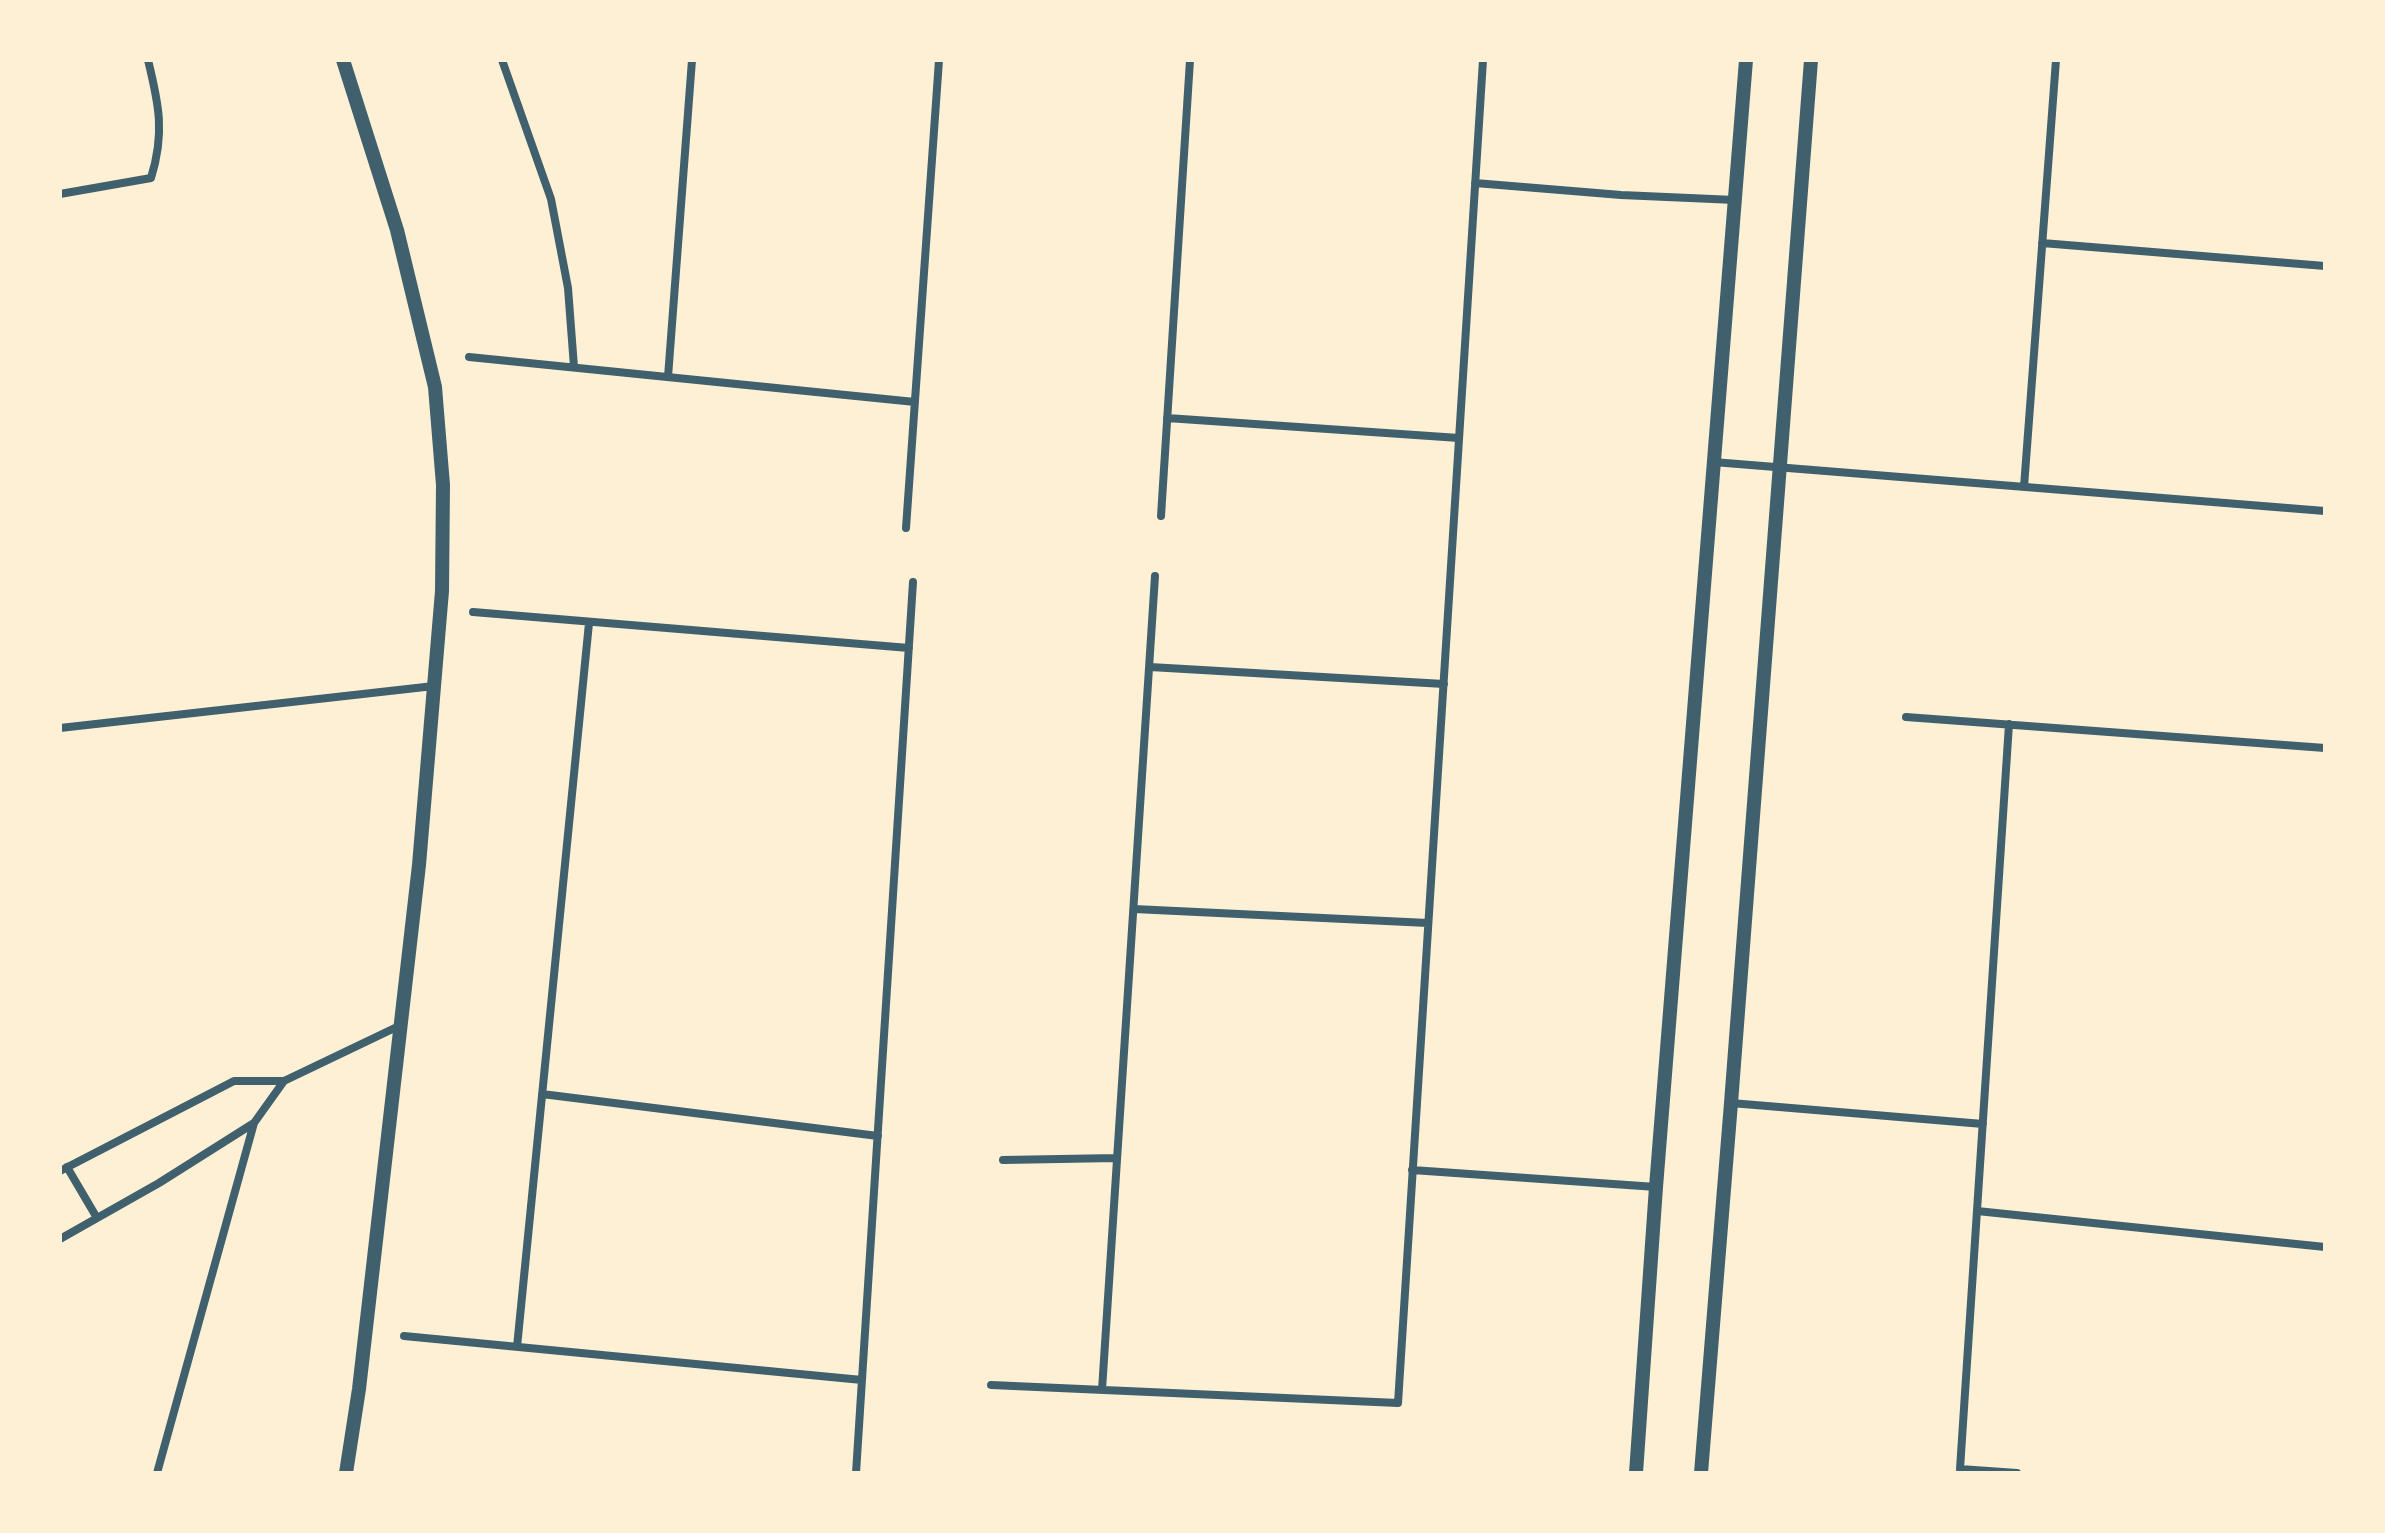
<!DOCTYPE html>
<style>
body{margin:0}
#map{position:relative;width:2385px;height:1533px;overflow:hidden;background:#fdf0d5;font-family:"Source Sans 3",sans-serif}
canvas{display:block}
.frame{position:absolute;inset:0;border:62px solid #fdf0d5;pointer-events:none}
</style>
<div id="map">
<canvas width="2385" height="1533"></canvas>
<div class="frame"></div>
</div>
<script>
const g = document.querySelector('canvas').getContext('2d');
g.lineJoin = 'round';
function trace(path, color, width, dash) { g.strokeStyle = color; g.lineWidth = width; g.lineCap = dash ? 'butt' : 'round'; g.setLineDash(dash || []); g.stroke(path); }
const minor = new Path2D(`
 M502 60 551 199 568 288 574 367
 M1475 183 1621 195 1735 200
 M60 194 151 178C165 133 159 105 148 60
 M2042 243 2325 266
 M469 357 915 402
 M668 377 692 60
 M1167 418 1459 438
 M1713 462 2325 511
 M2024 487 2056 60
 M1161 516 1190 60
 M906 528 939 60
 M473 612 909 648
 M1150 667 1444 684
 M1906 717 2325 748
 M2009 724 1960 1469 2017 1473
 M60 728 434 686
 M1134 909 1428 923
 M542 1094 878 1136
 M1731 1103 1983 1124
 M1003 1160 1116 1158
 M67 1167 97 1218
 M1412 1170 1656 1187
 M60 1171 234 1081H284L401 1025
 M1977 1211 2325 1247
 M60 1239 159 1183 254 1123
 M404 1336 862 1380
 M517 1347 589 623
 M991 1385 1398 1403 1483 60
 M1102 1390 1155 576
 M157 1473 254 1123 284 1081
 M856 1473 913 582`);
const tertiary = new Path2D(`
 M343 60 397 230 435 387 443 485 442 591 419 865 359 1389 346 1473
 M1636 1473 1656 1187 1746 60
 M1701 1473 1731 1103 1811 60`);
trace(minor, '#3f606c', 8);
trace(tertiary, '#3f606c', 14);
</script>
